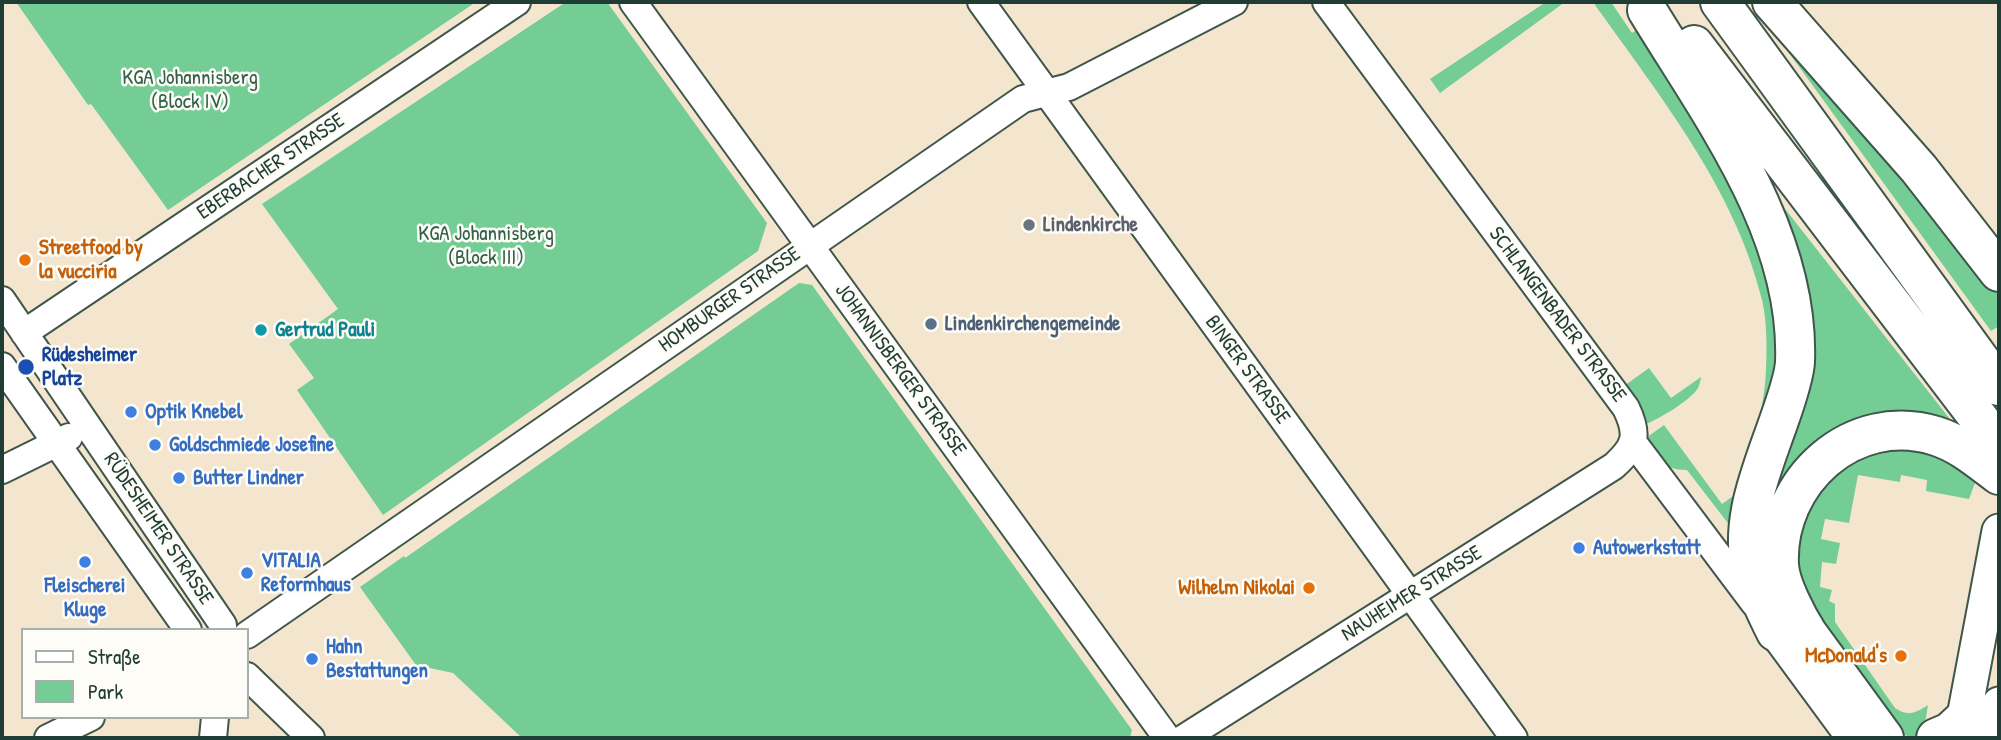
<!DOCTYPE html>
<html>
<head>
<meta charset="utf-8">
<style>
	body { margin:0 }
	#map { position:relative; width:2001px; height:740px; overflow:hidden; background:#f4e6ce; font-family:"Patrick Hand",sans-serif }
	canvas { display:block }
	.frame { position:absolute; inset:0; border:4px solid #1f3d34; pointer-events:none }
	.legend { position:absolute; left:21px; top:628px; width:228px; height:91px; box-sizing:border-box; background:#fdfcf7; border:2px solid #a4b0a9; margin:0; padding:9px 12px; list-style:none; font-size:21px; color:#1f3d34 }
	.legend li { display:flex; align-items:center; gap:14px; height:35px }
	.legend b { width:35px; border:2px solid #a4b0a9 }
</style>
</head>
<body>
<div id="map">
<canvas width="2001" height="740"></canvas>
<div class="frame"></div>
<ul class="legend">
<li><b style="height:9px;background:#fff"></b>Straße</li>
<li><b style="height:19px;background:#73cd94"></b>Park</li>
</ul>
</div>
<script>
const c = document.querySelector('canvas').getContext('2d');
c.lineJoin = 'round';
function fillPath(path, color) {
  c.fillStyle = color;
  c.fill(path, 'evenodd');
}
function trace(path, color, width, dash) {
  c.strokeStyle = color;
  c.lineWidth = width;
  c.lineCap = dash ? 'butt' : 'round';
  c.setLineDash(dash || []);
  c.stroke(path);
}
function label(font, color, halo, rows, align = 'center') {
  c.font = font + ' "Patrick Hand",sans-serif';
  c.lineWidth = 5;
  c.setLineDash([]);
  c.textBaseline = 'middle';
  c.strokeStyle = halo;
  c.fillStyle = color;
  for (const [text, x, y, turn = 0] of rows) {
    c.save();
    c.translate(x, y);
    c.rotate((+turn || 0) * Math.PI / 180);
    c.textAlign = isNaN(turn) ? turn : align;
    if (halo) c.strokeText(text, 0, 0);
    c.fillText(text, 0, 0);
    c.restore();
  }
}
const green = new Path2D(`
	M16,2H476L168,210L91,104L88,105Z
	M566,2H607L767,223L758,251L383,515L297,390L314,378L289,344L338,309L262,204Z
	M1546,2H1565L1440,93L1430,79Z
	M1593,2H1611L1632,33L1644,25L1702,117L1785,307L1745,566L1726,545L1737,535L1687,470C1661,470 1659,458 1646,438L1664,425L1722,504L1743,489C1751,451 1765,407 1766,369C1767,347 1767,321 1762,300C1735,188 1658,94 1593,2Z
	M1752,2H1756L1999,287V326L1991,331Z
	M1764,189L1782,205L1953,423L1878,420L1775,520L1769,479L1786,419Z
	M799,283L812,285L1132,730L1130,738H522L453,673L416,665L360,587L404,556L405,558Z
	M1649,368L1671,398L1701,377C1701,378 1699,387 1698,388C1691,400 1659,419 1646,424L1641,409L1624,386Z
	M1895,441L1979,472L1969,499L1926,491L1927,480L1901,475L1900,482L1858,475L1849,523L1825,519L1821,539L1840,543L1836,564L1822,562L1820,587L1832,590L1829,601L1835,604V622L1895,708C1908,717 1916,713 1928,705L1923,736L1911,737L1897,733L1800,595L1794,532L1831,467Z`);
const minor = new Path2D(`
	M633,2L1167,738
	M981,2L1514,738
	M2,300L223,625V630
	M24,333L517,2
	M2,366L188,630
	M1633,442L1754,603
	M2,470L69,437
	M247,635L1023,99L1069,87L1234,2
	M247,676L311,738
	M48,738L91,717
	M213,738L215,717
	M1184,738L1614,466C1636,446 1639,435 1626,408L1326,2`);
const major = new Path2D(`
	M1776,632L1854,738
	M1960,738L1999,531
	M1992,738L1999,704`);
const highway = new Path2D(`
	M1720,2L1999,386
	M1772,2L1919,169L1999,272
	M1647,10C1712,117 1800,232 1795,362C1794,380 1782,412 1776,429C1759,477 1738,527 1753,578C1758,597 1767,614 1776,632
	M1694,45L1999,445
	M1884,738L1808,634C1797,617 1780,584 1779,565C1775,481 1853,410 1936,436C1961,444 1979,460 1999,475
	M1936,738L1950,732L1964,719`);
const markers = [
	[1029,225,7,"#6b7280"],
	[25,260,7,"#e8710a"],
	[931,324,7,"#5c6f8a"],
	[261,330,7,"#0f9aa8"],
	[26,367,9,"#1a4fb4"],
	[131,412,7,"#3f7fe0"],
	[155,445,7,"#3f7fe0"],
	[179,478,7,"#3f7fe0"],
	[1579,548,7,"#3f7fe0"],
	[85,562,7,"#3f7fe0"],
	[247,573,7,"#3f7fe0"],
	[1309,588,7,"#e8710a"],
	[1901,656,7,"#e8710a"],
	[312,659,7,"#3f7fe0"]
];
const parkNames = [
	["KGA Johannisberg",190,78],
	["(Block IV)",190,102],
	["KGA Johannisberg",486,234],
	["(Block III)",486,258]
];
const streetNames = [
	["EBERBACHER STRASSE",271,167,-34],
	["HOMBURGER STRASSE",730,300,-35],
	["SCHLANGENBADER STRASSE",1557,315,53],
	["JOHANNISBERGER STRASSE",900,370,54],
	["BINGER STRASSE",1247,370,54],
	["RÜDESHEIMER STRASSE",158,529,56],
	["NAUHEIMER STRASSE",1412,594,-32]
];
const worshipNames = [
	["Lindenkirche",1043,225]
];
const foodNames = [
	["Streetfood by",39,248,"left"],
	["la vucciria",39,272,"left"],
	["Wilhelm Nikolai",1295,588],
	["McDonald's",1887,656]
];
const serviceNames = [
	["Lindenkirchengemeinde",945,324]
];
const cultureNames = [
	["Gertrud Pauli",275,330]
];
const transitNames = [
	["Rüdesheimer",42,355],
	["Platz",42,379]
];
const shopNames = [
	["Optik Knebel",145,412],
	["Goldschmiede Josefine",169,445],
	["Butter Lindner",193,478],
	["Autowerkstatt",1593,548],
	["VITALIA",261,561],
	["Reformhaus",261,585],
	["Fleischerei",85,586,"center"],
	["Kluge",85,610,"center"],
	["Hahn",326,647],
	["Bestattungen",326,671]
];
fillPath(green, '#73cd94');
trace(minor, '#3f564b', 30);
trace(major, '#3f564b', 37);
trace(highway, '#3f564b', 42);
trace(minor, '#fff', 26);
trace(major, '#fff', 33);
trace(highway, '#fff', 38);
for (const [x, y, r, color] of markers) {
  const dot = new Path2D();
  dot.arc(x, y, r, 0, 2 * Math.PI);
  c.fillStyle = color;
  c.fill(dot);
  trace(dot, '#fdfcf7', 2.5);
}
label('21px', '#34614c', '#fdfcf7', parkNames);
label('21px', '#1f3d34', '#fdfcf7', streetNames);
label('bold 21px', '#5b616d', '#fdfcf7', worshipNames, 'left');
label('bold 21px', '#c56008', '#fdfcf7', foodNames, 'right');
label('bold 21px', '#4e5e75', '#fdfcf7', serviceNames, 'left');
label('bold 21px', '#0d838f', '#fdfcf7', cultureNames, 'left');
label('bold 21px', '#164399', '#fdfcf7', transitNames, 'left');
label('bold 21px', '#366cbe', '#fdfcf7', shopNames, 'left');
</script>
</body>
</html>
